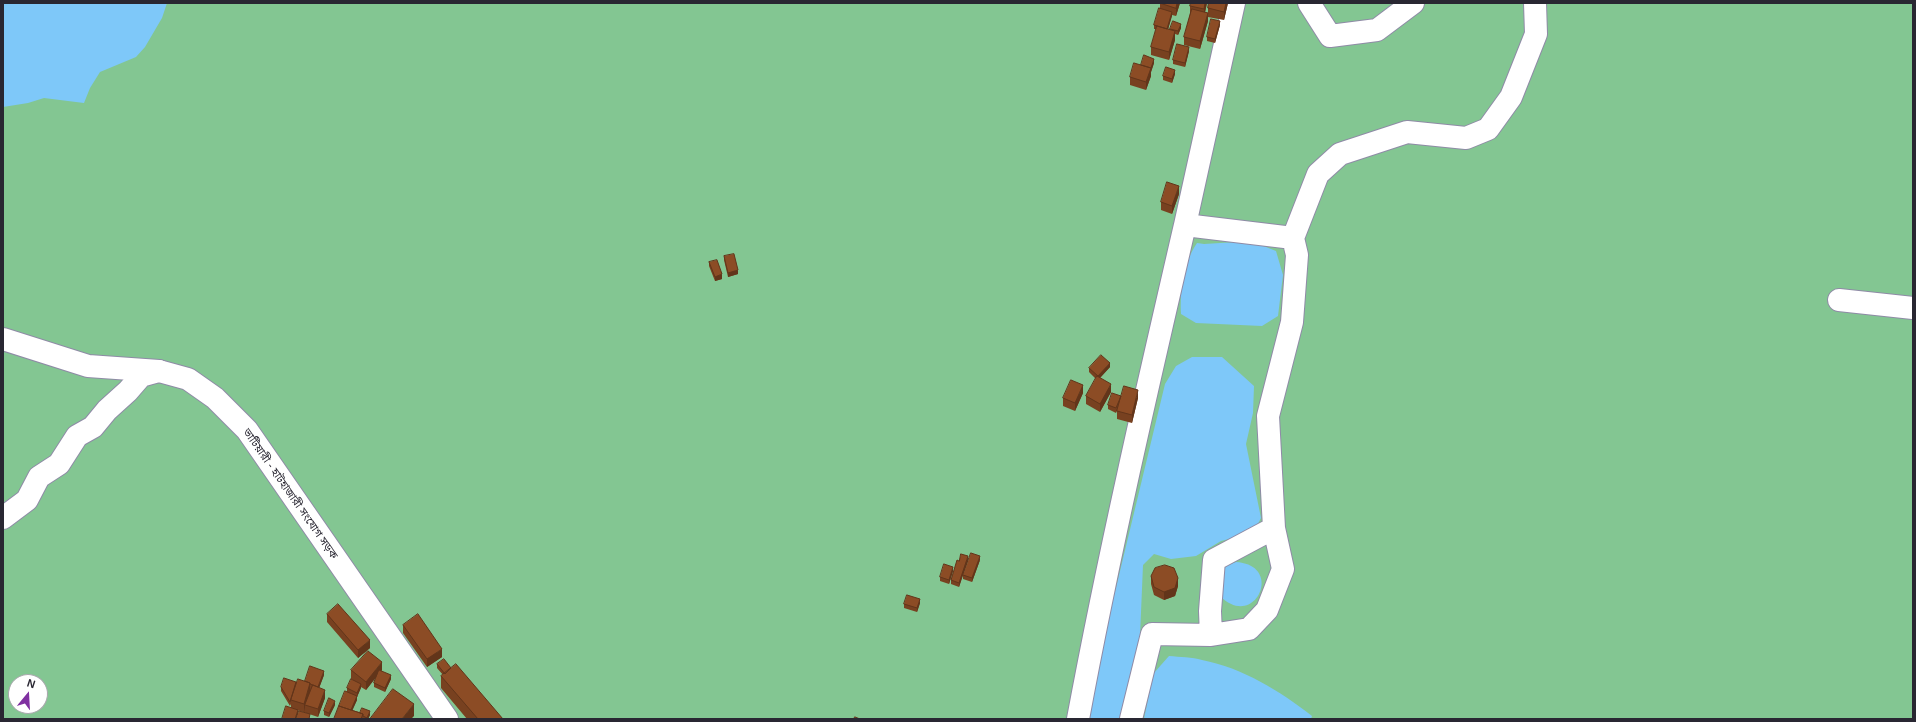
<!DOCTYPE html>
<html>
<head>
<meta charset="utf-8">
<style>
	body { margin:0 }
	#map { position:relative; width:1916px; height:722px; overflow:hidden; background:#f6f5fb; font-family:Arial,sans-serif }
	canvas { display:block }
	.frame { position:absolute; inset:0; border:4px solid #292732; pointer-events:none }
	.north { position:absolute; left:8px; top:674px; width:40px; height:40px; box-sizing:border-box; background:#fff; border:1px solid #a9a9ad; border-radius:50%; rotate:18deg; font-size:11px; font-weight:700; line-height:16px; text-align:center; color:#292732 }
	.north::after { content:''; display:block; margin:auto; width:14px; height:18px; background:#8031a1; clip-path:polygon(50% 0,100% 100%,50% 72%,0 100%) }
</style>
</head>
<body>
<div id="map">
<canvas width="1916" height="722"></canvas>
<div class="frame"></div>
<div class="north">N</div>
</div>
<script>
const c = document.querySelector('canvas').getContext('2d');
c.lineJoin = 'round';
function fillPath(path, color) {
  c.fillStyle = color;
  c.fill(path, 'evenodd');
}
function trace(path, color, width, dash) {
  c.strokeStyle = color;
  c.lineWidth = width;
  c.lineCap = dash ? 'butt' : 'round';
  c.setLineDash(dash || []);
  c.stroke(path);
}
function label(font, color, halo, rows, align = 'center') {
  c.font = font + ' Arial,"Noto Sans Bengali",sans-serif';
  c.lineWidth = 4;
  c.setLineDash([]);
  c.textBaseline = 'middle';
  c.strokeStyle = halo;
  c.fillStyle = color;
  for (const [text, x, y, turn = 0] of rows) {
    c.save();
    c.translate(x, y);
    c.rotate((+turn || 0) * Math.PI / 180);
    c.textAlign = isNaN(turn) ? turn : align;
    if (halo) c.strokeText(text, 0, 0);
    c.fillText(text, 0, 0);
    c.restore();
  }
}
const forest = new Path2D(`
	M3,3H1913V719H3ZM16,682H40V706H16Z`);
const water = new Path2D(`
	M3,3H167L162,18L145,47L136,57L100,72L90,88L84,103L44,98L28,103L3,107Z
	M1237,242L1261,245L1276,251L1283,275L1278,316L1262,326L1196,323L1181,314C1180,289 1183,264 1197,243L1204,244Z
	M1192,357H1222L1254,386L1253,413L1246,444L1261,518L1253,533L1221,541L1196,556L1171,559L1154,554L1143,565L1140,636L1121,719H1088L1108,621L1165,384L1176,366Z
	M1236,562C1285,565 1255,631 1220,596L1221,571L1228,565Z
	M1169,656C1180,657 1192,657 1202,660C1243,668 1280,691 1312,716L1311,719H1144L1153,674Z`);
const minor = new Path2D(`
	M1309,3L1330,36L1377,30L1413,3
	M1185,225L1234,3
	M1839,300L1913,308
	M3,518L27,500L39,477L59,464L77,436L93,427L107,410L128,391L141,376L159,371
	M1211,635L1249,629L1267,610L1283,569L1274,528
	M1078,719C1109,553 1147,389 1185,225L1293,238L1318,174L1340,154L1407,132L1466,138L1488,129L1511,97L1536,34L1535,3
	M1131,719L1152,634L1211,635L1210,611L1214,560L1274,528L1268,416L1292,322L1297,255L1293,238`);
const major = new Path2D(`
	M3,339L88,366L159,371L188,379L215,398L247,430L447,719`);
const wall = new Path2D(`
	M1160,3H1180L1176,16L1172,15L1168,29L1170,30V29L1181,28L1178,35L1175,34V40L1169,60L1151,55V47L1156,29H1154V25L1160,8Z
	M1191,3H1207L1205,12L1208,13V8L1209,3H1228L1224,20L1208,17V21L1200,49L1184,45V37L1190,14V6Z
	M1220,25L1215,43L1207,41V37Z
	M1189,51L1185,67L1173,64V60Z
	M1154,63L1151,72V76L1146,90L1130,85V77L1141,65Z
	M1175,74L1172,83L1163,80V76Z
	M1179,194L1172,214L1161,210V202Z
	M724,256L738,274L728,277L724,260Z
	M709,262L722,279L715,281L709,266Z
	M1110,367L1100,378L1111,392L1100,412L1086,404V396L1096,379L1089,372V368Z
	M1083,393L1075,411L1063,406V398Z
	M1121,396L1138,398L1132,423L1117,419V411L1116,413L1108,409V405Z
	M968,560L959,587L951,584V580L959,561Z
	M980,560L972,582L963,579V575Z
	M953,571L949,584L940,581V577Z
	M1151,576L1178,586L1175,596L1164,600L1154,595L1151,584Z
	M920,603L917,612L904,608V604Z
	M327,614L370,648L358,658L327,622Z
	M403,625L442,657L427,667L403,633Z
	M437,664L451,668L503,719H467L441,688V676L443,675L437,668Z
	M351,670H382L381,671L391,679L385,692L374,687V683L376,677L366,690L361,687L357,697V696V700L352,710L370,715L368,719H334L339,706L347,692V688L353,680L351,679Z
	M324,675L319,688L325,698L318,717L291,708V704L290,706L281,691V687L296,682L305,681Z
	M335,705L329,717L324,715V711Z`);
const shadedWall = new Path2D(`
	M1177,3H1180L1176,16V8Z
	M1205,3H1207L1204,17V9Z
	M1226,3H1228L1224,20V12Z
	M1172,12V16L1167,33V29Z
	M1208,13V21L1200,49V41Z
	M1220,21V25L1215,43V39Z
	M1181,24V28L1178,35V31Z
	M1175,31V40L1169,60V52Z
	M1189,47V51L1185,67V63Z
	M1154,59V63L1151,72V76L1146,90V82Z
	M1175,70V74L1172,83V79Z
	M1179,186V194L1172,214V206Z
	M738,270V274L728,277V273Z
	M722,274V279L715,281V277Z
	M1110,363V367L1098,380V376Z
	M1111,384V392L1100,412V404Z
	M1083,385V393L1075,411V403Z
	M1138,390V398L1132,423V415Z
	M968,556V560L959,587V583Z
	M980,556V560L972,582V578Z
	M953,567V571L949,584V580Z
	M1178,578V586L1175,596L1164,600V592Z
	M920,599V603L917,612V608Z
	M370,640V648L358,658V650Z
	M442,649V657L427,667V659Z
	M382,662V670L366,690V682Z
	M324,671V675L318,691V687Z
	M391,675V679L385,692V688Z
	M310,683V691L305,705V707L304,712V704Z
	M361,684V688L357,697V693Z
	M325,690V698L318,717V709Z
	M357,696V700L350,716V712Z
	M335,701V705L329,717V713Z
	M414,704V716L411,719H402Z
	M298,710V714L296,719H295Z
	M370,711V715L368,719H367Z`);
const building = new Path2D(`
	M1160,3H1177L1176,8Z
	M1191,3H1205L1204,9L1190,6Z
	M1209,3H1226L1224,12L1208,8Z
	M1159,8L1172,12L1167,29L1154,25Z
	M1192,9L1208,13L1200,41L1184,37Z
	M1211,19L1220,21L1215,39L1207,37Z
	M1173,21L1181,24L1178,31L1170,29Z
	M1157,26L1175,31L1169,52L1151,47Z
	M1177,44L1189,47L1185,63L1173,60Z
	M1144,55L1154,59L1151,68L1141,65Z
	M1134,63L1151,68L1146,82L1130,77Z
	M1166,67L1175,70L1172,79L1163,76Z
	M1167,182L1179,186L1172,206L1161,202Z
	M734,254L738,270L728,273L724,256Z
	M717,260L722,274L715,277L709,262Z
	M1101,355L1110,363L1098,376L1089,368Z
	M1097,376L1111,384L1100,404L1086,396Z
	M1071,380L1083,385L1075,403L1063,398Z
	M1124,386L1138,390L1132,415L1117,411Z
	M1112,393L1121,396L1116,408L1108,405Z
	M971,553L980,556L972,578L963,575Z
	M961,554L968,556L959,583L951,580L957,560L959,561Z
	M944,564L953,567L949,580L940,577Z
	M1165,565L1174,568L1178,578L1175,588L1164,592L1154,587L1151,576L1155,568Z
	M907,595L920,599L917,608L904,604Z
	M338,604L370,640L358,650L327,614Z
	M418,614L442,649L427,659L403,625Z
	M368,651L382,662L366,682L351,670Z
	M444,659L451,668L445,674L437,664Z
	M456,664L503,719H478L441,676Z
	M310,666L324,671L318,687L310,684V683L305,681Z
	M379,670L391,675L385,688L374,683Z
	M284,678L296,682L290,702L281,687Z
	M298,679L310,683L304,704L291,700Z
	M351,679L361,684L357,693L347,688Z
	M313,685L325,690L318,709L305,705Z
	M393,689L414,704L402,719H370Z
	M345,691L357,696L351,710L339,706Z
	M329,698L335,701L329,713L324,711Z
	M286,706L298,710L295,719H282Z
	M339,706L363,714L361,719H334Z
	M362,708L370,711L367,718L363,716V714L360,713Z
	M299,711L310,714L309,719H296Z
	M855,717L860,719H854Z`);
const streetNames = [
	["ভাটিয়ারী - হাটহাজারী সংযোগ সড়ক",290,494,55]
];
fillPath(forest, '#83c692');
fillPath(water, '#7ec8f9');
trace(minor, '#8f8ba6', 24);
trace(major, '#8f8ba6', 24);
trace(minor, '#fff', 22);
trace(major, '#fff', 22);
fillPath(wall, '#784120');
fillPath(shadedWall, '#62351a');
fillPath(building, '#8c4c25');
trace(building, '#62351a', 1);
label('11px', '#292732', '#fff', streetNames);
</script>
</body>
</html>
